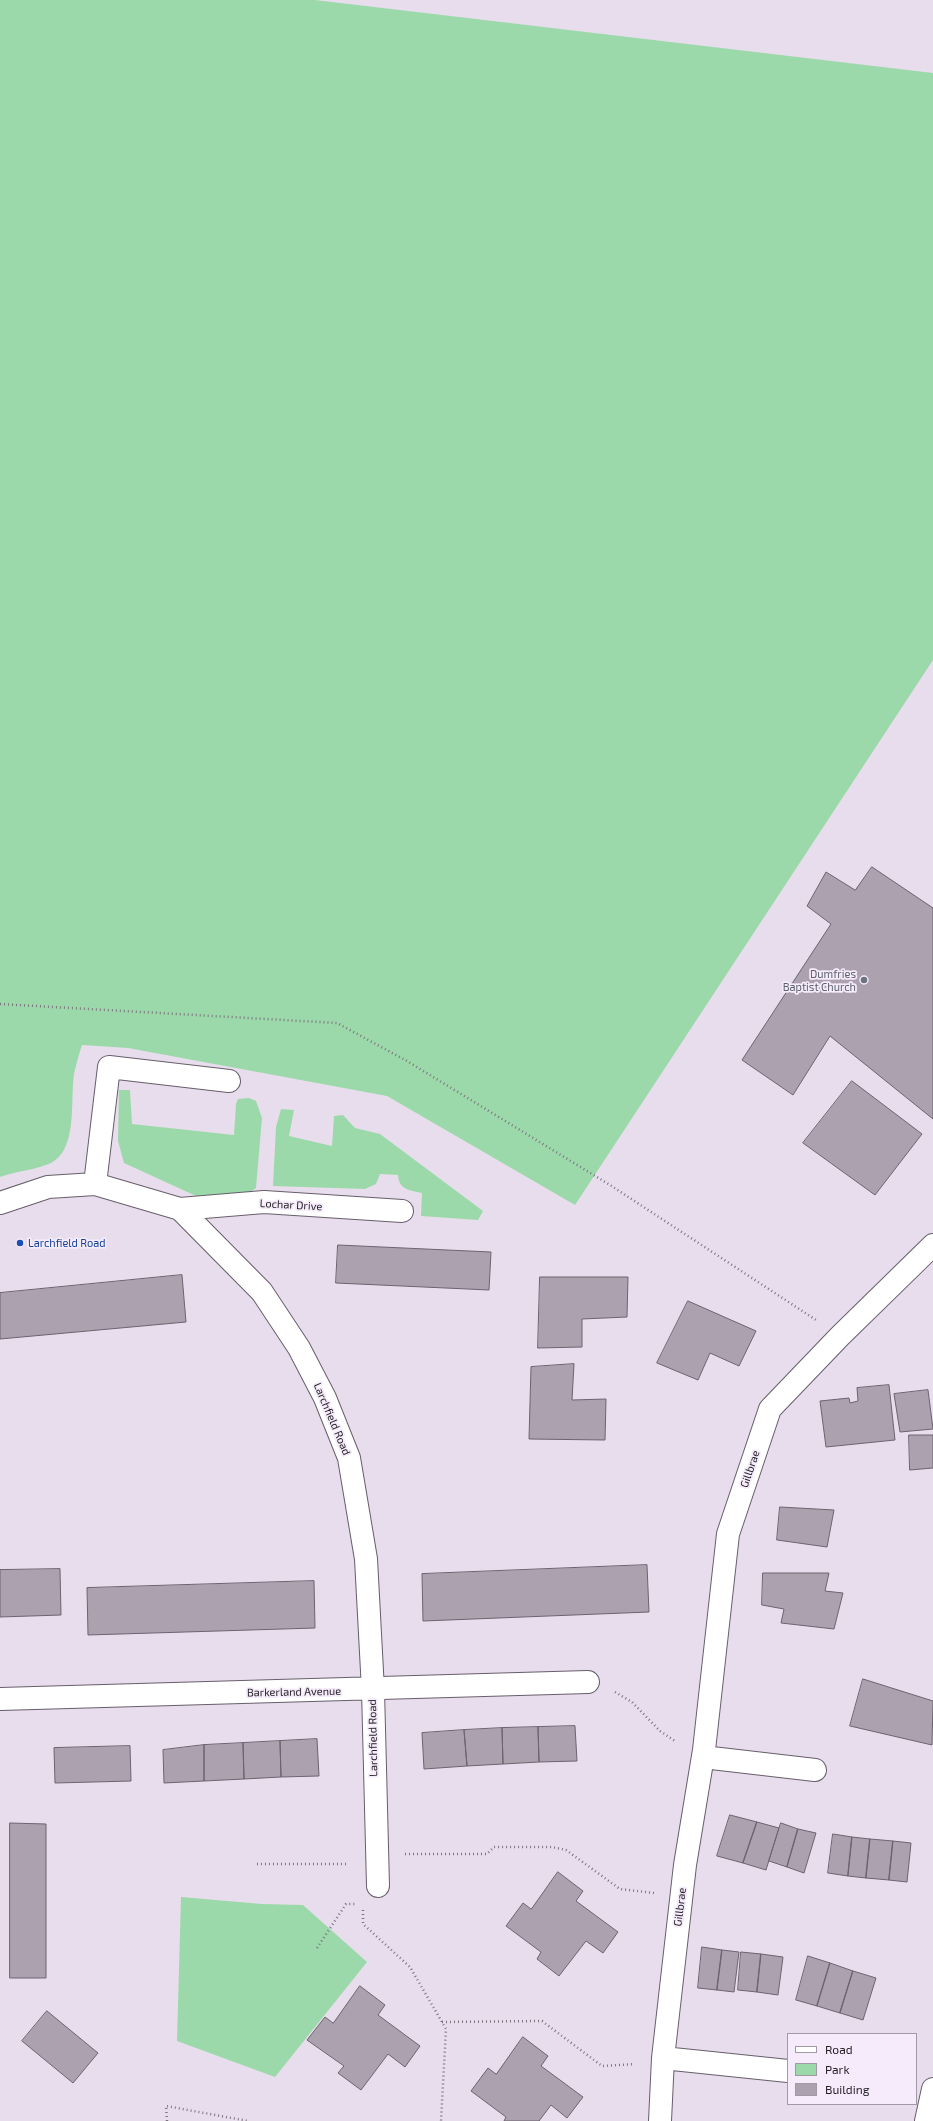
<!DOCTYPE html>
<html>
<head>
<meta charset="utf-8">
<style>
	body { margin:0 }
	#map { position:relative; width:933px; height:2121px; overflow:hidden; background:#e8ddec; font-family:"Exo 2",sans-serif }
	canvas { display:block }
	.legend { position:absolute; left:787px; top:2033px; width:130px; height:72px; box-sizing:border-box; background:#f5ebfa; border:1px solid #a199a4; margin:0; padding:5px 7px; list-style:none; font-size:12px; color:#221f24 }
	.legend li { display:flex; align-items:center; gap:8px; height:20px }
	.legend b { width:20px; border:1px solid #a199a4 }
</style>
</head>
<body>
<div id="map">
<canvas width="933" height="2121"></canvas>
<ul class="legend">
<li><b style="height:5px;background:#fff"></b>Road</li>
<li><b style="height:11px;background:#9cd9aa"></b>Park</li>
<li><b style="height:11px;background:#aba1af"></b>Building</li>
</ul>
</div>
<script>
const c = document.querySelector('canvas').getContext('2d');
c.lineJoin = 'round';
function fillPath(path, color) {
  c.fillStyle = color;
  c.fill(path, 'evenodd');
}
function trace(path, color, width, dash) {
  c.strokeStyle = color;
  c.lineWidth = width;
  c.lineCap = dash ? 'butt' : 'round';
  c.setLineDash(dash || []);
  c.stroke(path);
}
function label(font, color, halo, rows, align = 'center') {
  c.font = font + ' "Exo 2",sans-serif';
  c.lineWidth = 3.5;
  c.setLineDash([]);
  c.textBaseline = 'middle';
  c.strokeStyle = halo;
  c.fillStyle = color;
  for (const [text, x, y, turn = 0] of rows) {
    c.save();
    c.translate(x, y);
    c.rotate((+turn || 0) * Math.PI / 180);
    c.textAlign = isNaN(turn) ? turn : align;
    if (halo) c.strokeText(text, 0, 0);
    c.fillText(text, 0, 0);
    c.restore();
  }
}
const green = new Path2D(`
	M0,0H315L933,73V660L575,1205L387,1096L128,1048L82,1045C79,1054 76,1065 74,1074C70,1101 78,1149 51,1163C36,1170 16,1171 0,1177Z
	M119,1090H130L132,1124L234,1135L236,1104L238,1099L249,1098L256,1101L262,1118L256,1188L249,1193L214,1197L196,1196L124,1163L118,1141Z
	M281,1109L294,1110L289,1136L332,1146L334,1116L343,1115L355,1128L380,1134L483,1211L478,1220L421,1216L422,1193C409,1190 399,1190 398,1175L380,1174L376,1184L365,1189L273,1186L276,1127Z
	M181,1897L262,1904L303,1905L367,1962L275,2077L177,2041Z`);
const building = new Path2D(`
	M872,867L933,908V1119L830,1036L793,1095L742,1060L831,924L807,906L826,872L855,890Z
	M852,1081L922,1134L875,1195L803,1143Z
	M338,1245L491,1252L489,1290L336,1283Z
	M182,1275L186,1322L0,1339V1293Z
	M540,1277H628L627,1317L582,1319V1347L538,1348Z
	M688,1301L756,1331L739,1366L710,1353L698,1380L657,1363Z
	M574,1364L572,1400L606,1399L605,1440L529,1439L531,1367Z
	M889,1385L895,1440L826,1447L820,1401L849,1398L850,1403L858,1401L857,1388Z
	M928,1390L933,1429L900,1432L894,1394Z
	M909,1435H933V1468L910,1470Z
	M780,1507L834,1510L827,1547L777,1540Z
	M647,1565L649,1612L423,1621L422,1574Z
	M60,1569L61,1615L0,1617V1570Z
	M763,1573H829L825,1591L843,1593L834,1629L781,1623L784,1609L762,1605Z
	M314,1581L315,1628L88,1635L87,1588Z
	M863,1679L933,1701L932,1745L850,1726Z
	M575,1726L577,1761L539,1762L538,1727Z
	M538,1727L539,1762L503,1764L502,1728Z
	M502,1728L503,1764L467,1766L464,1730Z
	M464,1730L467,1766L424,1769L422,1733Z
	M317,1739L319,1776L281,1777L280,1741Z
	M280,1741L281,1777L244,1779L243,1743Z
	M243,1743L244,1779L204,1781V1745Z
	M204,1745V1781L164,1783L163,1750Z
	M130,1746L131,1781L55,1783L54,1748Z
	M730,1815L757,1822L743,1863L717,1856Z
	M757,1822L779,1828L766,1870L743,1863Z
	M10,1823L46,1824V1978H10Z
	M781,1823L798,1829L787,1867L769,1861Z
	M798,1829L816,1833L804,1873L787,1867Z
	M833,1834L852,1837L848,1876L828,1873Z
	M852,1837L870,1839L866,1878L848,1876Z
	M870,1839L893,1841L889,1880L866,1878Z
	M893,1841L911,1843L907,1882L889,1880Z
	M558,1872L583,1891L576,1901L618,1932L603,1953L586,1941L559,1976L537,1959L541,1952L506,1926L523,1903L531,1909Z
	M702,1947L722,1950L717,1990L698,1988Z
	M722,1950L739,1952L734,1992L717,1990Z
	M741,1952L761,1954L757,1992L738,1990Z
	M761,1954L783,1957L778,1995L757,1992Z
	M808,1956L830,1963L817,2006L796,2000Z
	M830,1963L853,1971L840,2013L817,2006Z
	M853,1971L876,1978L863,2020L840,2013Z
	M360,1986L385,2005L378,2015L420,2046L405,2067L388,2054L361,2090L338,2073L344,2066L307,2040L325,2017L333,2023Z
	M47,2011L98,2053L73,2083L22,2041Z
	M523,2037L548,2056L541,2066L583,2097L567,2118L551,2105L539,2121H504L506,2117L471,2091L488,2068L496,2074Z`);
const path = new Path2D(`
	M0,1004L337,1023L407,1061L610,1185L816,1320
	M615,1692L632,1702L660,1731L675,1741
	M405,1854H487L494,1847H552L566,1850L620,1889L654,1893
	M257,1864H348
	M363,1910V1924L410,1967L446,2029L441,2121
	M317,1948L346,1904H356
	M442,2022L542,2021L602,2066L634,2064
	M167,2121L166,2106L248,2121`);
const minor = new Path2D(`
	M95,1184L109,1067L229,1081
	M0,1203L48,1187L95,1184L180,1209L262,1292L299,1348L325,1398L349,1458L366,1559L373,1690L378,1886
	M180,1209L264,1202L402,1211
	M0,1699L588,1682
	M703,1757L815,1770
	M663,2058L788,2071
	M660,2121L663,2058L685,1865L704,1750L728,1534L770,1409L840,1336L933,1245
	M926,2121L933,2089`);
const markers = [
	[864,980,4,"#6b7280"],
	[20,1243,4,"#1a4fb4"]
];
const worshipNames = [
	["Dumfries",856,974],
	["Baptist Church",856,987]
];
const streetNames = [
	["Lochar Drive",291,1205,3],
	["Larchfield Road",332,1419,67],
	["Gillbrae",750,1469,-71],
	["Barkerland Avenue",294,1692,-1],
	["Larchfield Road",373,1738,-91],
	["Gillbrae",680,1907,-83]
];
const transitNames = [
	["Larchfield Road",28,1243]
];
fillPath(green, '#9cd9aa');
fillPath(building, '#aba1af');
trace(building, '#6c6370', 1);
trace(minor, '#675e6b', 24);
trace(path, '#7c757f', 2.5, [1, 3]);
trace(minor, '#fff', 22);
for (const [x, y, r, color] of markers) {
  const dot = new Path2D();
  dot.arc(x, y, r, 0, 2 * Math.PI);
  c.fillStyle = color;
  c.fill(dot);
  trace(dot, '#f5ebfa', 1.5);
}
label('11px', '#5b616d', '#f5ebfa', worshipNames, 'right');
label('11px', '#221f24', '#f5ebfa', streetNames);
label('11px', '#164399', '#f5ebfa', transitNames, 'left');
</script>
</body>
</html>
